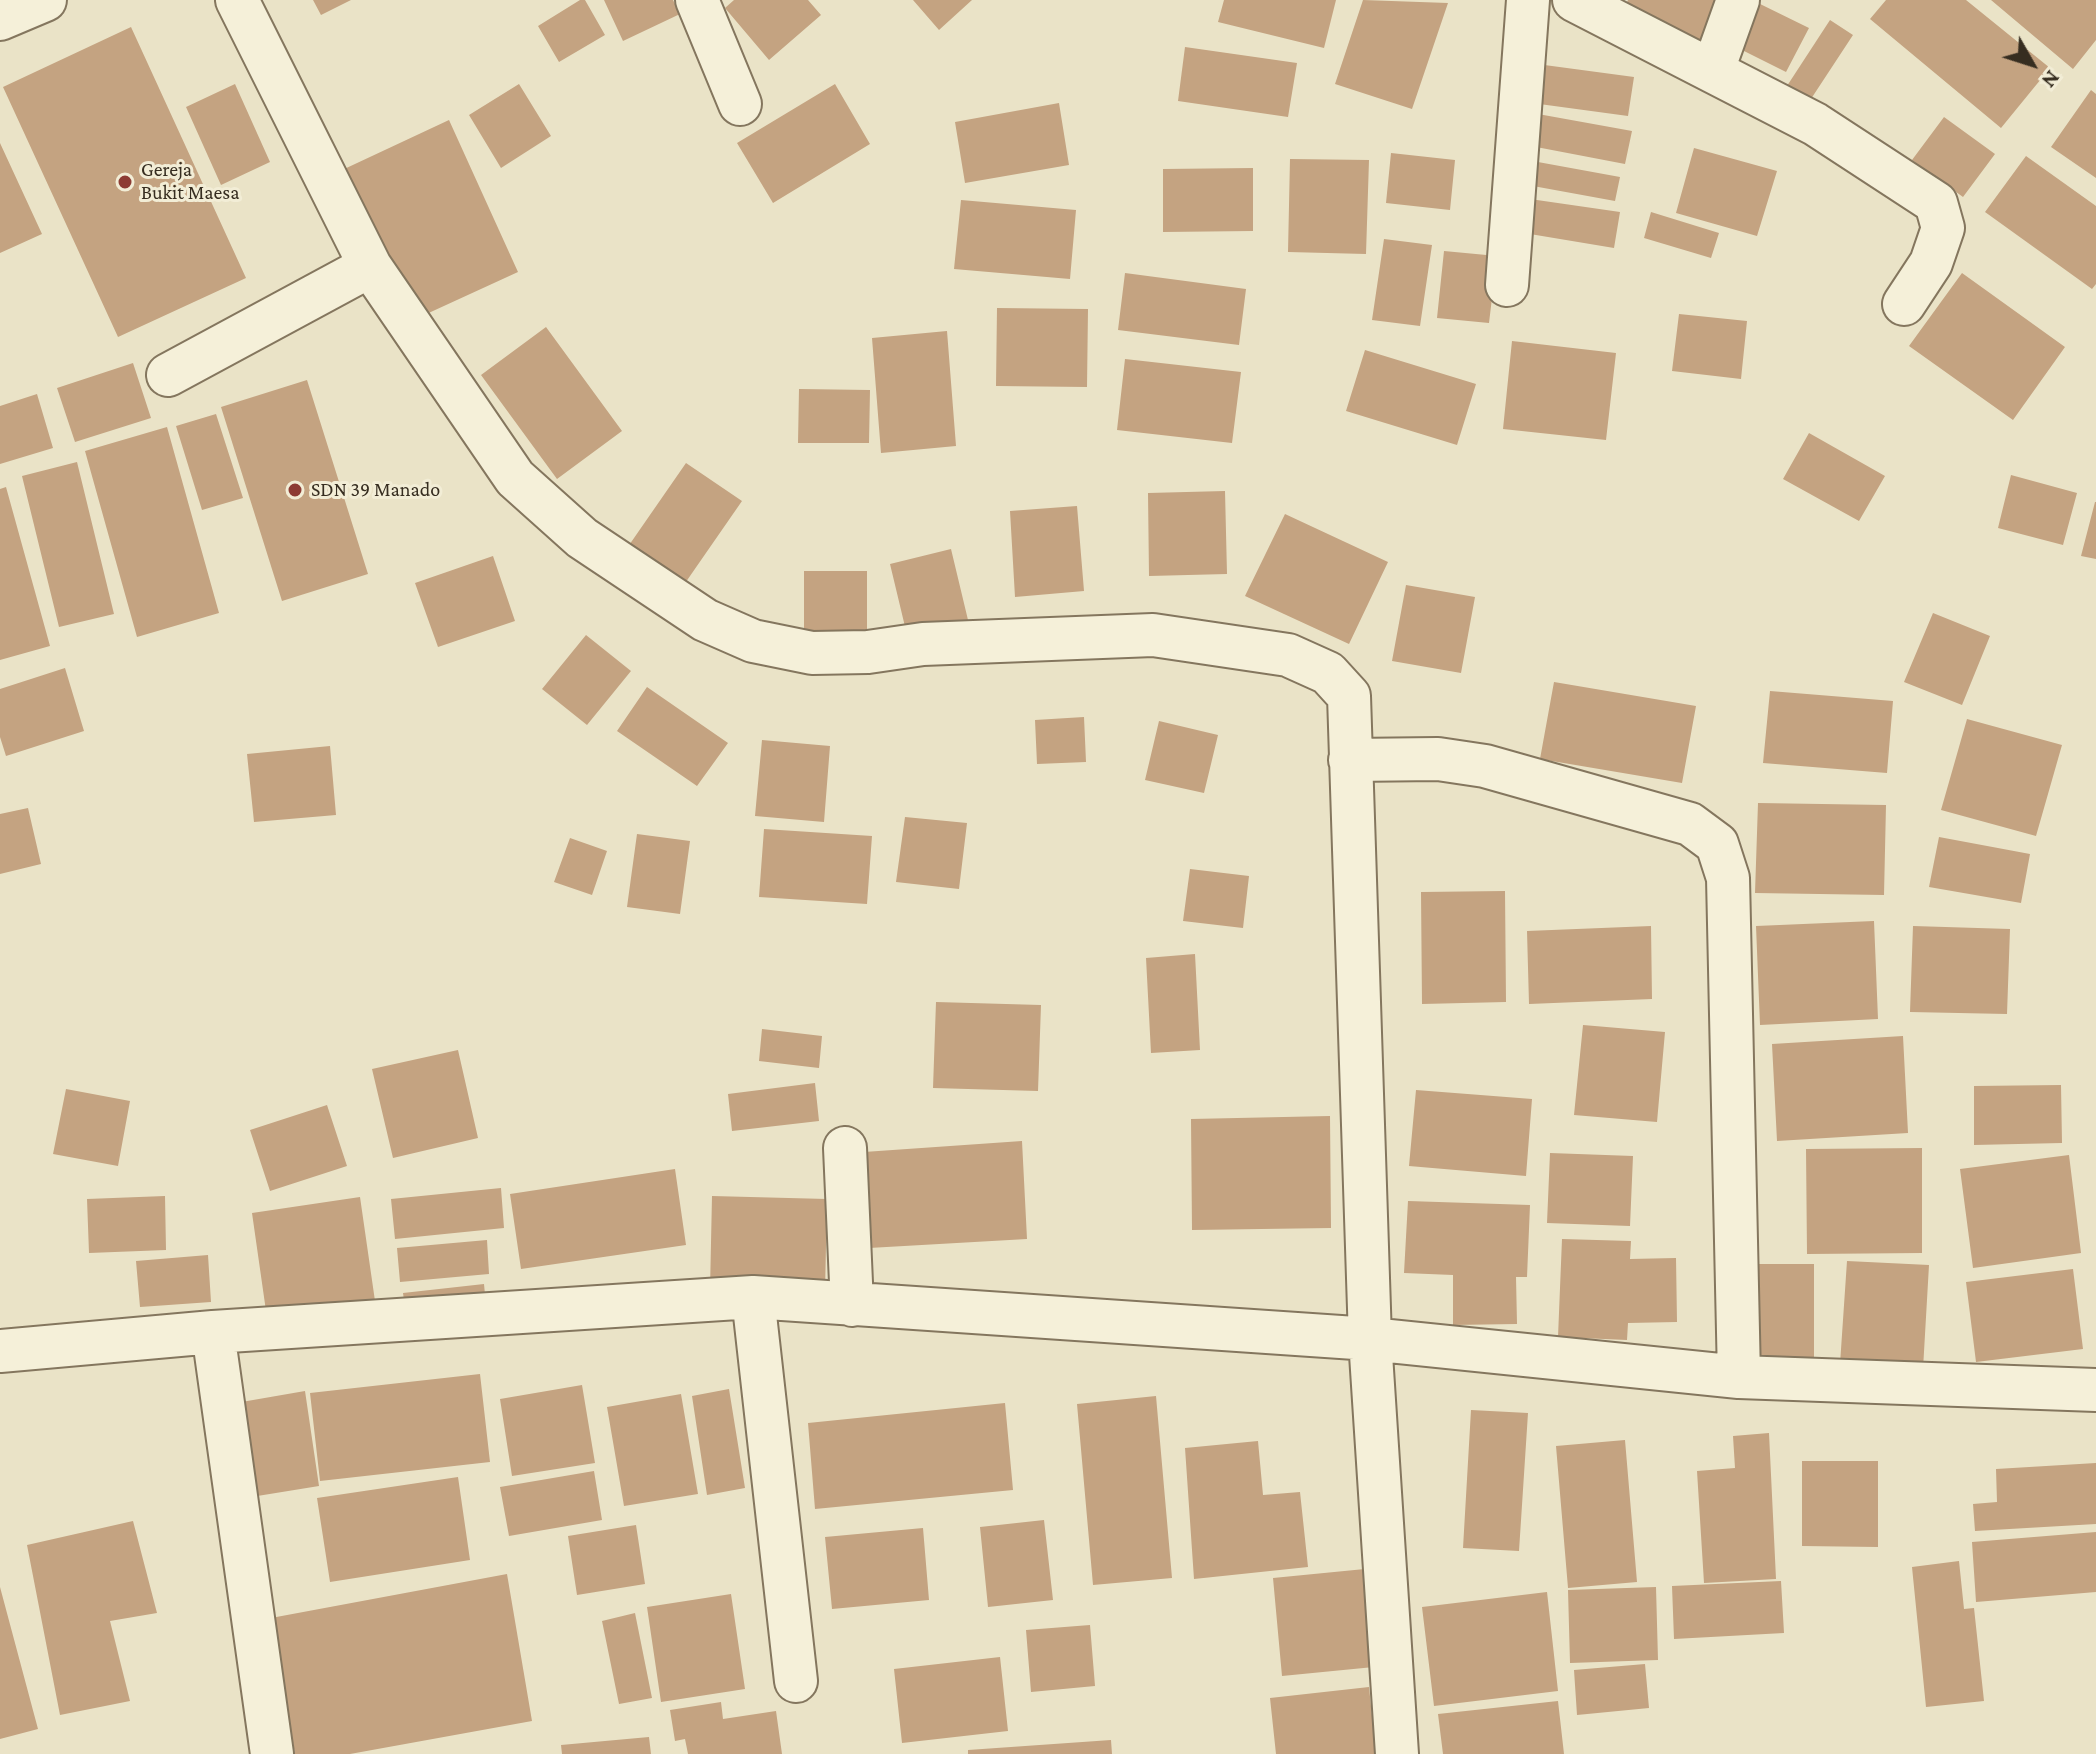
<!DOCTYPE html>
<html>
<head>
<meta charset="utf-8">
<style>
	body { margin:0 }
	#map { position:relative; width:2096px; height:1754px; overflow:hidden; background:#eae3c7; font-family:"Crimson Pro",serif }
	canvas { display:block }
	.north { position:absolute; left:1992px; top:24px; width:80px; height:80px; -webkit-text-stroke:6px #f2edd6; paint-order:stroke; rotate:129deg; font-size:22px; font-weight:700; line-height:32px; text-align:center; color:#362d20 }
	.north::after { content:''; display:block; margin:auto; width:28px; height:36px; background:#362d20; clip-path:polygon(50% 0,100% 100%,50% 72%,0 100%) }
</style>
</head>
<body>
<div id="map">
<canvas width="2096" height="1754"></canvas>
<div class="north">N</div>
</div>
<script>
const c = document.querySelector('canvas').getContext('2d');
c.lineJoin = 'round';
function fillPath(path, color) {
  c.fillStyle = color;
  c.fill(path, 'evenodd');
}
function trace(path, color, width, dash) {
  c.strokeStyle = color;
  c.lineWidth = width;
  c.lineCap = dash ? 'butt' : 'round';
  c.setLineDash(dash || []);
  c.stroke(path);
}
function label(font, color, halo, rows, align = 'center') {
  c.font = font + ' "Crimson Pro",serif';
  c.lineWidth = 6;
  c.setLineDash([]);
  c.textBaseline = 'middle';
  c.strokeStyle = halo;
  c.fillStyle = color;
  for (const [text, x, y, turn = 0] of rows) {
    c.save();
    c.translate(x, y);
    c.rotate((+turn || 0) * Math.PI / 180);
    c.textAlign = isNaN(turn) ? turn : align;
    if (halo) c.strokeText(text, 0, 0);
    c.fillText(text, 0, 0);
    c.restore();
  }
}
const building = new Path2D(`
	M313,0H351L321,15Z
	M580,0H585L605,35L559,62L538,26Z
	M604,0H673L680,14L623,41Z
	M734,0H808L821,15L769,60L725,8Z
	M913,0H972L939,30Z
	M1224,0H1336L1324,48L1218,22Z
	M1363,0L1448,3L1412,109L1335,84Z
	M1628,0H1721L1700,47L1622,13Z
	M1886,0H1966L2050,68L2001,128L1870,19Z
	M1991,0H2096V40L2073,69Z
	M1756,2L1809,28L1786,72L1734,46Z
	M1830,20L1853,35L1807,105L1785,89Z
	M131,27L246,278L118,337L3,87Z
	M1185,47L1297,63L1288,117L1178,101Z
	M1537,64L1634,77L1628,116L1532,103Z
	M235,84L270,162L221,185L186,107Z
	M519,84L551,136L501,168L469,115Z
	M835,84L870,144L773,203L737,143Z
	M2091,90L2096,94V178L2051,147Z
	M1059,103L1069,165L965,183L955,122Z
	M1538,114L1632,131L1625,164L1531,146Z
	M1944,117L1995,154L1963,197L1912,160Z
	M449,120L518,272L409,322L340,171Z
	M0,143L42,234L0,253Z
	M1694,148L1777,171L1757,236L1676,213Z
	M1391,153L1455,160L1450,210L1386,203Z
	M2026,156L2096,206V284L2092,289L1985,212Z
	M1290,159L1369,160L1366,254L1288,252Z
	M1527,160L1620,177L1615,201L1522,184Z
	M1253,168V231L1163,232V169Z
	M1530,199L1620,212L1614,248L1524,233Z
	M961,200L1076,210L1070,279L954,269Z
	M1651,212L1719,233L1711,258L1644,238Z
	M1384,239L1432,245L1420,326L1372,320Z
	M1444,251L1497,256L1489,323L1437,318Z
	M1125,273L1246,289L1239,345L1118,330Z
	M1962,273L2065,347L2013,420L1909,346Z
	M997,308L1088,309L1087,387L996,386Z
	M1679,314L1747,321L1741,379L1672,371Z
	M546,327L622,431L557,479L481,375Z
	M947,331L956,446L881,453L872,338Z
	M1512,341L1616,353L1606,440L1503,429Z
	M1365,350L1476,384L1457,445L1346,411Z
	M1125,359L1241,372L1232,443L1117,430Z
	M133,363L151,418L75,442L57,388Z
	M307,380L368,574L282,601L221,407Z
	M799,389L870,390L869,443H798Z
	M37,394L53,448L0,464V406Z
	M216,414L243,498L202,510L176,426Z
	M167,427L219,613L137,637L85,451Z
	M1809,433L1885,476L1859,521L1783,479Z
	M77,462L114,614L59,627L22,476Z
	M686,463L742,501L681,589L625,551Z
	M2011,475L2077,493L2063,545L1998,528Z
	M6,487L50,646L0,660V489Z
	M1225,491L1227,574L1149,576L1148,493Z
	M2095,502H2096V559L2081,556Z
	M1077,506L1084,591L1015,597L1010,511Z
	M1285,514L1388,562L1349,644L1245,596Z
	M951,549L968,620L907,635L890,564Z
	M493,556L515,621L438,647L415,583Z
	M804,571H867V645L804,646Z
	M1406,585L1475,597L1461,673L1392,661Z
	M1933,613L1990,636L1962,705L1904,682Z
	M586,635L631,671L587,725L542,689Z
	M65,668L84,731L6,756L0,737V689Z
	M1554,682L1696,706L1682,783L1540,759Z
	M647,687L728,743L697,786L617,731Z
	M1770,691L1893,701L1887,773L1763,763Z
	M1084,717L1086,762L1037,764L1035,720Z
	M1967,719L2062,745L2036,836L1941,810Z
	M1159,721L1218,735L1204,793L1145,780Z
	M762,740L830,746L824,822L755,816Z
	M330,746L336,815L254,822L247,754Z
	M1758,803L1886,805L1884,895L1755,893Z
	M28,808L41,864L0,874V814Z
	M905,817L967,823L959,889L896,882Z
	M764,829L872,836L867,904L759,897Z
	M637,834L690,841L680,914L627,907Z
	M1939,837L2030,854L2021,903L1929,887Z
	M570,838L607,851L592,895L554,882Z
	M1190,869L1249,876L1243,928L1183,921Z
	M1505,891L1506,1002L1422,1004L1421,892Z
	M1874,921L1878,1019L1760,1025L1756,926Z
	M1651,926L1652,999L1529,1004L1527,931Z
	M1913,926L2010,929L2007,1014L1910,1012Z
	M1195,954L1200,1050L1151,1053L1146,958Z
	M936,1002L1041,1005L1038,1091L933,1088Z
	M1583,1025L1665,1032L1657,1122L1574,1115Z
	M762,1029L822,1036L819,1068L759,1061Z
	M1903,1036L1908,1133L1777,1141L1772,1044Z
	M458,1050L478,1138L393,1158L372,1069Z
	M815,1083L819,1121L732,1131L728,1094Z
	M2061,1085L2062,1143L1974,1145V1086Z
	M66,1089L130,1101L118,1166L53,1154Z
	M1416,1090L1532,1099L1526,1176L1409,1166Z
	M327,1105L347,1166L270,1191L250,1130Z
	M1330,1116L1331,1228L1192,1230L1191,1119Z
	M1022,1141L1027,1239L869,1248L864,1152Z
	M1922,1148V1253L1807,1254L1806,1149Z
	M1550,1153L1633,1156L1630,1226L1547,1223Z
	M2069,1155L2081,1253L1973,1268L1960,1169Z
	M675,1169L686,1245L521,1269L510,1194Z
	M501,1188L504,1228L395,1239L391,1199Z
	M165,1196L166,1250L89,1253L87,1199Z
	M712,1196L827,1199L825,1292L710,1290Z
	M360,1197L375,1301L267,1318L252,1213Z
	M1408,1201L1530,1205L1527,1277H1516L1517,1324L1453,1325V1275L1404,1273Z
	M1562,1239L1631,1241L1630,1259L1676,1258L1677,1322L1628,1323L1627,1340L1558,1337Z
	M487,1240L489,1274L400,1282L397,1248Z
	M208,1255L211,1302L140,1307L136,1261Z
	M1847,1261L1929,1265L1923,1369L1840,1364Z
	M1757,1264H1814V1365L1757,1366Z
	M2073,1269L2083,1349L1976,1362L1966,1282Z
	M484,1284L486,1305L406,1314L403,1293Z
	M480,1374L490,1462L320,1481L310,1393Z
	M582,1385L595,1463L512,1476L500,1399Z
	M729,1389L745,1488L707,1495L692,1396Z
	M305,1391L319,1486L245,1498L230,1404Z
	M681,1394L698,1494L624,1506L607,1407Z
	M1156,1396L1172,1578L1093,1585L1077,1404Z
	M1005,1403L1013,1490L815,1509L808,1423Z
	M1471,1410L1528,1413L1519,1551L1463,1548Z
	M1769,1433L1776,1579L1704,1583L1697,1471L1735,1468L1733,1436Z
	M1625,1440L1637,1582L1568,1588L1556,1446Z
	M1258,1441L1263,1495L1300,1492L1308,1567L1194,1579L1185,1448Z
	M1802,1461H1878V1547L1802,1546Z
	M2096,1463V1524L1975,1531L1973,1504L1997,1502L1996,1469Z
	M594,1471L602,1520L509,1536L500,1487Z
	M458,1477L470,1560L330,1582L317,1498Z
	M1044,1520L1053,1600L988,1607L980,1527Z
	M133,1521L157,1613L110,1621L130,1701L60,1715L27,1545Z
	M636,1525L645,1584L577,1595L568,1536Z
	M923,1528L929,1600L832,1609L825,1537Z
	M2096,1532V1592L1976,1602L1972,1542Z
	M1959,1561L1964,1609L1974,1608L1984,1701L1926,1707L1912,1567Z
	M1375,1568L1384,1666L1282,1676L1273,1578Z
	M507,1574L532,1721L350,1754H295L271,1618Z
	M1781,1581L1784,1633L1674,1639L1672,1586Z
	M0,1587L38,1729L0,1739Z
	M1656,1587L1658,1660L1570,1663L1568,1590Z
	M1547,1592L1558,1691L1434,1706L1422,1607Z
	M731,1594L745,1689L661,1702L647,1607Z
	M635,1613L652,1698L619,1704L602,1621Z
	M1090,1625L1095,1686L1031,1692L1026,1630Z
	M1000,1657L1008,1731L902,1743L894,1669Z
	M1645,1664L1649,1708L1577,1715L1574,1670Z
	M1369,1687L1376,1754H1276L1270,1698Z
	M1558,1701L1564,1754H1443L1438,1714Z
	M721,1702L723,1719L776,1711L782,1754H688L685,1739L675,1741L670,1710Z
	M649,1737L651,1754H562L561,1745Z
	M1111,1740L1112,1754H968V1750Z`);
const street = new Path2D(`
	M237,0L370,266L515,478L582,538L705,620L753,641L812,653L868,652L923,644L1153,635L1288,655L1328,673L1349,696L1370,1339L1397,1754
	M697,0L740,104
	M1574,0L1815,124L1936,203L1943,228L1931,263L1904,304
	M0,19L45,0
	M1713,70L1738,0
	M1507,285L1528,0
	M168,375L370,266
	M1350,760L1438,759L1485,766L1690,824L1717,844L1728,878L1739,1377
	M845,1148L852,1305
	M753,1297L796,1681
	M213,1332L272,1754
	M0,1351L213,1332L753,1297L1370,1339L1739,1377L2096,1390`);
const markers = [
	[125,182,8,"#8d3c34"],
	[295,490,8,"#8d3c34"]
];
const poiNames = [
	["Gereja",141,170],
	["Bukit Maesa",141,193],
	["SDN 39 Manado",311,490]
];
fillPath(building, '#c4a381');
trace(street, '#84765e', 46);
trace(street, '#f5f0d9', 42);
for (const [x, y, r, color] of markers) {
  const dot = new Path2D();
  dot.arc(x, y, r, 0, 2 * Math.PI);
  c.fillStyle = color;
  c.fill(dot);
  trace(dot, '#f2edd6', 3);
}
label('20px', '#362d20', '#f2edd6', poiNames, 'left');
</script>
</body>
</html>
